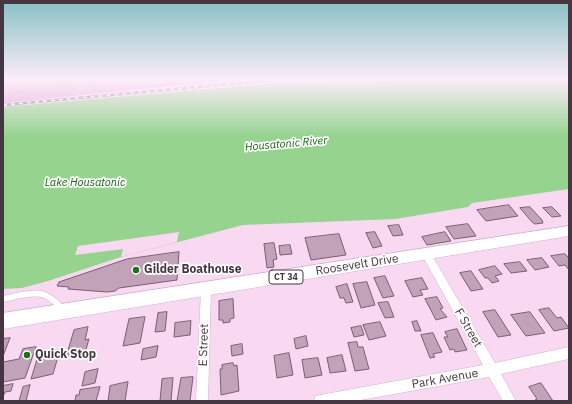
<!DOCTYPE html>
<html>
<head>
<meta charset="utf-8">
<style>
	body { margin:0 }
	#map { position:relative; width:572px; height:404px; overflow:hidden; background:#f9d8f1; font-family:"IBM Plex Sans",sans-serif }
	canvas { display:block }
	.frame { position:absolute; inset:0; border:4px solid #443741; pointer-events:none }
</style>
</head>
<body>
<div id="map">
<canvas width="572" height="404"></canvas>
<div class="frame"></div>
</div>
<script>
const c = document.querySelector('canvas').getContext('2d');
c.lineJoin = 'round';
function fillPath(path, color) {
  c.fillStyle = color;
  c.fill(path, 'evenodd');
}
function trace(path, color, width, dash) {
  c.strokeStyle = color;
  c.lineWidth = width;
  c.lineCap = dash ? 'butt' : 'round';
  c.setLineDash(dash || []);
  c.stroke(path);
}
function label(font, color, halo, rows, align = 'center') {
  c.font = font + ' "IBM Plex Sans",sans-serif';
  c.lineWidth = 3.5;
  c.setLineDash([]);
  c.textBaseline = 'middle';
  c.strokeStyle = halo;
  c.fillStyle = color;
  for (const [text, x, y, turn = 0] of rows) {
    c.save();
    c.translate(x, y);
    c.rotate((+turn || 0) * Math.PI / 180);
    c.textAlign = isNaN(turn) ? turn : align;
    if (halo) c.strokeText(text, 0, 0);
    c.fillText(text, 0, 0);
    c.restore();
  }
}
const green = new Path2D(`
	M37,80H219L218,83L183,85L3,103V81Z`);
const water = new Path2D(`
	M396,80H569V189L472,203L468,207L395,219L243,225L121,257L48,281L22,288L3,289V107L266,84Z`);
const pier = new Path2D(`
	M179,232L177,242L121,257L123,249L75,255L78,246Z`);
const building = new Path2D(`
	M509,205L518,216L486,221L477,210Z
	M530,207L542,220L543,223L535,224L532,222L520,208Z
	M552,207L561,216L552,217L543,208Z
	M468,224L476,236L454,239L446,227Z
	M399,225L403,235L393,236L388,226Z
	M375,232L382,246L373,248L366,233Z
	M445,232L451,241L427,245L422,237Z
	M339,234L346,255L311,260L305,238Z
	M274,243L277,259L273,260L274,267L267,268L264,244Z
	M290,245L292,254L280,255L279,246Z
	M179,252L177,280L119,288L115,291L107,292L68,289L69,287L57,286L59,282L127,259Z
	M565,254L569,258V270L565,265L559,266L551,256Z
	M542,258L549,267L535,270L527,260Z
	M520,262L527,271L511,273L504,264Z
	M495,266L502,274L495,276L499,281L492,283L488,278H485L479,270Z
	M471,271L483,289L471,291L460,273Z
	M385,276L394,296L383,298L374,278Z
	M422,278L428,289L420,290L423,295L413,297L405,281Z
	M367,282L375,305L361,308L353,284Z
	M347,284L353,302L346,303L344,298H340L336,287Z
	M437,297L443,308L440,309L447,317L436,320L425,299Z
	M233,299L234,318L230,319V322L223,323V320H219V301Z
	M388,302L394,317L385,318L378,303Z
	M549,308L557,318L561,317L569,328L554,331L539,310Z
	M495,310L511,335L498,337L483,312Z
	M167,312L165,331L155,332L158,313Z
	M530,312L545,333L526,336L511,315Z
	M145,317L140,343L123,346L129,319Z
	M191,321L190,335L174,337L175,323Z
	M417,321L421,331H415L412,322Z
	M380,322L386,336L369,340L363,325Z
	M361,326L364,335L354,337L351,328Z
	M88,327L85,340L89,339L85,353L66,357L74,330Z
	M457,329L467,350L455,352L454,349L450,350L444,337H448L445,332Z
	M433,333L442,352L433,354L435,357L430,358L421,335Z
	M306,336L308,346L296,349L294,339Z
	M10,338L3,356V339Z
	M357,342L358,347H363L369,369L355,371L348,343Z
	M242,344L243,354L232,356L231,346Z
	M158,346L156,357L141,360L143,349Z
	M36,347L25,378L3,382V362L19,359L23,349Z
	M60,350L53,374L31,379L39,353Z
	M289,353L293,375L277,378L274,356Z
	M342,355L346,371L330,373L327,358Z
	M318,358L322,375L305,378L302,360Z
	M233,363L234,366L237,365L239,391L221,395L220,369H222V365Z
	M98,369L95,383L82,386L85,372Z
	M193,377L190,401H177L181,378Z
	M173,378L171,401H160L162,379Z
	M128,382L125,401H108L110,386Z
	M541,383L553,401H536L535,400L537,399L529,387Z
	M13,384L11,391L5,392L3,397V386Z
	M30,385L26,401H19L23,387Z
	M100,387L96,401H75L76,395H79L80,390Z`);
const path = new Path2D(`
	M3,95L109,80`);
const lane = new Path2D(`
	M3,299C26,294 44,286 61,308`);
const street = new Path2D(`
	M427,251L430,252L495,363L569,347V359L501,374L516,401H503L489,377L355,401H314L315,396L320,395L483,365L422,255L424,252Z
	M206,284L210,286L211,289L208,401H196L201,289L202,286Z`);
const primary = new Path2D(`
	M569,226V236L3,329V313Z`);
const rail = new Path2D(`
	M3,105L273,80`);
const markers = [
	[136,270,4,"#20711a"],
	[27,355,4,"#20711a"]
];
const shields = [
	[286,277,34]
];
const shieldNames = [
	["CT 34",286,277]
];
const waterNames = [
	["Housatonic River",286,144,-5],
	["Lake Housatonic",85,183]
];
const nearStreetnames = [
	["Roosevelt Drive",357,265,-9],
	["F Street",468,328,60],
	["E Street",204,345,-88],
	["Park Avenue",445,379,-10]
];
const nearPoinames = [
	["Gilder Boathouse",144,270],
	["Quick Stop",35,355]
];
fillPath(green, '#e0a4d2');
fillPath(water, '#95d38f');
fillPath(pier, '#f9d8f1');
fillPath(building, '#c1a2b9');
trace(building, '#7a5e73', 1);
trace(lane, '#d0b1c8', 7);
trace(street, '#d0b1c8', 1);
trace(primary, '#d0b1c8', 1);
trace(path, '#bea4b8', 1, [3, 1.5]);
trace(lane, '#fff', 6);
fillPath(street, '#fff');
fillPath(primary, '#fff');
trace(rail, '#897484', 2.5);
trace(rail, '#fff', 1.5, [4]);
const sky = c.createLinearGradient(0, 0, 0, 137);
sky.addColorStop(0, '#87c0c4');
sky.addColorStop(0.58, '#fcedf9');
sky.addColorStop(1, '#fcedf900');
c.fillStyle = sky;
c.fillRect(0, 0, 572, 137);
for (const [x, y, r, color] of markers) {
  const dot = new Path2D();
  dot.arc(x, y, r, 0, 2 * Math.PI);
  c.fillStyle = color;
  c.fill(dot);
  trace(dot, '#fff', 1.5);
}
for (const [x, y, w] of shields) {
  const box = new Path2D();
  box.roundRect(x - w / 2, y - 7, w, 14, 3);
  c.fillStyle = '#fff';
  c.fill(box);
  trace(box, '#443741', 1);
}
label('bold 9px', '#443741', null, shieldNames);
label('italic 11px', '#14680e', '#fff', waterNames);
label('12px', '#443741', '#fff', nearStreetnames);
label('bold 12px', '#443741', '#fff', nearPoinames, 'left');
</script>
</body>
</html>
